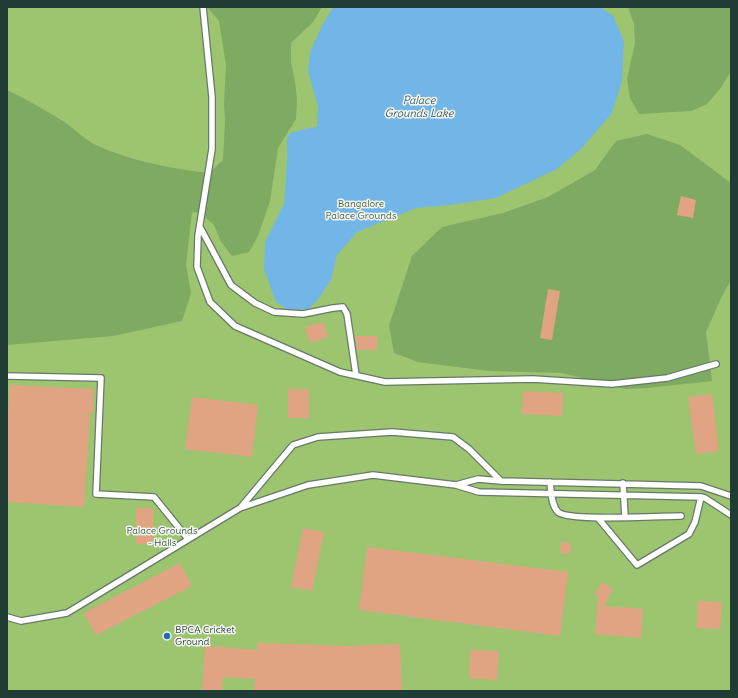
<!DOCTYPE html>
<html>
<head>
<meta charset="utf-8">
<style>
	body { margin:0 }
	#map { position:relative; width:738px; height:698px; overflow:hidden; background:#ede9d1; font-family:Delius,sans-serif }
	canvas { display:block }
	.frame { position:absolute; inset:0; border:8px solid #1f3d34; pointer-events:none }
</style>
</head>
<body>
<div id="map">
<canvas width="738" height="698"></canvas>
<div class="frame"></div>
</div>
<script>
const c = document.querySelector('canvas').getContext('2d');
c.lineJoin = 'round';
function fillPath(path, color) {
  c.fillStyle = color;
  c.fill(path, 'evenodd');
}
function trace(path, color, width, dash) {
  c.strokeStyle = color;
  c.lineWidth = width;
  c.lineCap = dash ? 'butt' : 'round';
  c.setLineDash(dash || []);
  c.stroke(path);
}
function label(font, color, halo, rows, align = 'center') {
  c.font = font + ' Delius,sans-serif';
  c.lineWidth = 3;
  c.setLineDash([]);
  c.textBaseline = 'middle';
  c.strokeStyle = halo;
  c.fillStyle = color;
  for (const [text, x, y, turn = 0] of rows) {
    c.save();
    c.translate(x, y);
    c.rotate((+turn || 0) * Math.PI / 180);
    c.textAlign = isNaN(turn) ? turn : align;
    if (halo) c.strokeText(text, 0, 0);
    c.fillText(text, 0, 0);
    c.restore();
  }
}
const green = new Path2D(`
	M7,7H731V691H7Z`);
const forest = new Path2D(`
	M207,7H322L313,22L291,43V62L295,81L297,100L296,119L278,148L270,201L258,236L249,252L232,256L221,242L214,225L200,213L192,212L186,265L191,293L182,321L113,336L7,345V90C28,100 47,111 66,123C76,130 85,140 96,145C130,161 172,169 209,173L223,160L225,122L224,103L226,65L219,21Z
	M628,7H731V59L730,73L720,89L707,104L691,111L639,114L630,98L627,79L635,43L634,24Z
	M647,134L680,145L731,183V280L721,298L706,332L712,381L647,388L625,389L562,373L489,371L418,362L394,353L389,326L412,256L442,227L503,213L548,197L595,170L616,141Z`);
const water = new Path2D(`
	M333,7H600L613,16L624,41L622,81L612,113L581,149L557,169L496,198L450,205L416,208L357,232L337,255L331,280L317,301L308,309L288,310L276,302L264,269L265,242L284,204L287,163V140L290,133L309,128L317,127L318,106L308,71L310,52L321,28Z`);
const building = new Path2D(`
	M681,196L696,200L693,218L677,215Z
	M548,289L560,291L552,340L540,338Z
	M323,322L328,337L310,343L305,327Z
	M355,336H377V350H357Z
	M10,385L94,389L93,413H90L84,507L7,502V412H8Z
	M288,389H309V418H288Z
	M523,391L563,393L562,416L522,414Z
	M712,394L719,451L696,454L688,397Z
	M192,397L258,405L252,457L185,449Z
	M136,508H153V544H136Z
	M303,528L324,532L312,591L291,587Z
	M561,542L571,543L570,554L560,553Z
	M367,547L568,572L560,636L359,610Z
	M180,563L192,586L96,635L84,613Z
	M601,582L613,588L604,606L643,609L641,638L595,634L598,597L595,596Z
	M698,601L722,602L720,629L697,628Z
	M257,643L350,646L400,644L402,691H268L254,690L255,679L223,677L222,691H202L205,646L257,650Z
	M470,650L499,651L497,680L469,678Z`);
const service = new Path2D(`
	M203,7L212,97V149L198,236L197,267L210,302L235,326L340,372L385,382L533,379L612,384L667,378L716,364
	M200,227L231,285L255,303L274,312L303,314L333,308L343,307L347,314L356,375
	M7,376L101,378L96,494L154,497L188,539
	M550,482C551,491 551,505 558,512C569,522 661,516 681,516
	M623,483L625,517
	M456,485L478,479L501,481L701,486L731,496
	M241,507L293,445L318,437L392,432L453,437L469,449L501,481
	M598,518L637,565L689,534L695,522L701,497
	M7,617L21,621L67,613L240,508L308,485L373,475L456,485L479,492L701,497L705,498L731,515`);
const markers = [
	[167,636,4,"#1f6fb2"]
];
const parkNames = [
	["Bangalore",361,204],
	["Palace Grounds",361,216],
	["Palace Grounds",162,531],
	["- Halls",162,543]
];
const poiNames = [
	["BPCA Cricket",175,630],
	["Ground",175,642]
];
const waterNames = [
	["Palace",419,101],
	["Grounds Lake",419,114]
];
fillPath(green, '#9dc46f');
fillPath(forest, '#7eaa62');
fillPath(water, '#71b6e7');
fillPath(building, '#e1a483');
trace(service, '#67796b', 8);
trace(service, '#fff', 5.5);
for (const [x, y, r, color] of markers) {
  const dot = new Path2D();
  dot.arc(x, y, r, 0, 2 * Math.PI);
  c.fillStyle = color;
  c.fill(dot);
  trace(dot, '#f6f6f2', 1.5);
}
label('10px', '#3e5f43', '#f6f6f2', parkNames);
label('10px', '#1f3d34', '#f6f6f2', poiNames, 'left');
label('italic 11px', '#345b61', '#f6f6f2', waterNames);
</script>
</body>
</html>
